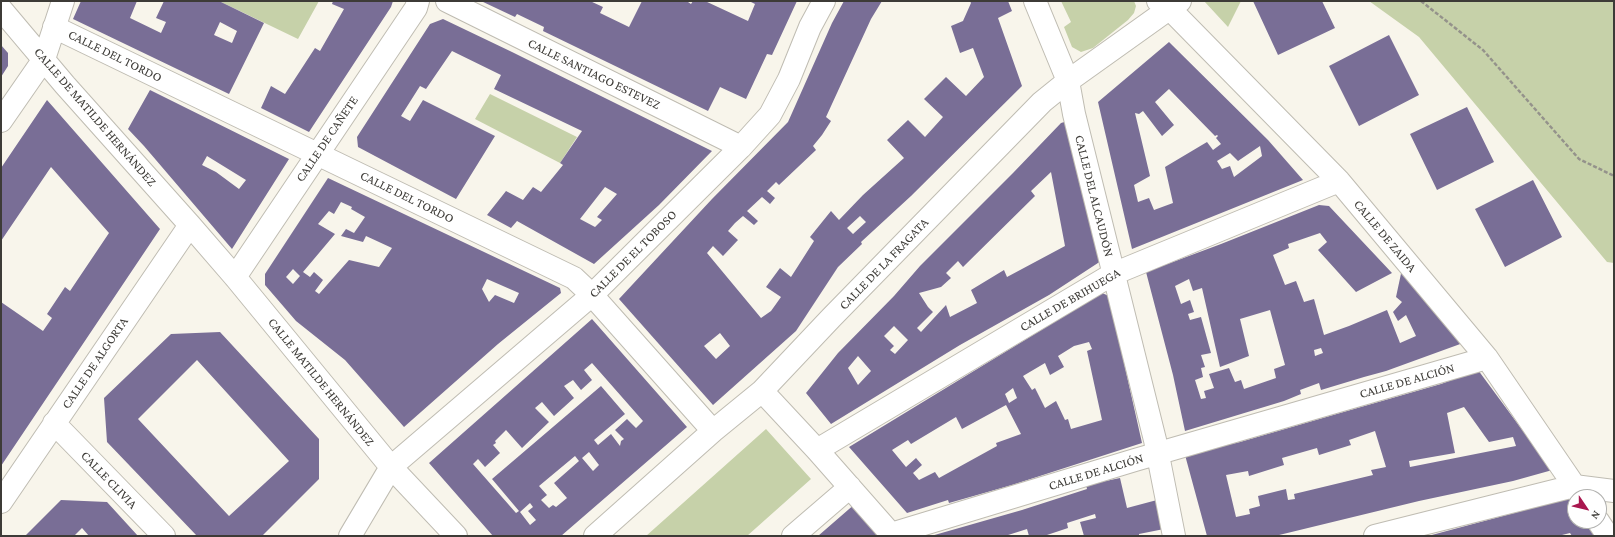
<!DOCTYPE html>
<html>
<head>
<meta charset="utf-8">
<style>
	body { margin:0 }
	#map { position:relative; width:1615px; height:537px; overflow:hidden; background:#f8f5eb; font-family:"Crimson Pro",serif }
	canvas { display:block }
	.frame { position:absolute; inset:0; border:2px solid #3d3b37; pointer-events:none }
	.north { position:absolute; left:1567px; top:489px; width:40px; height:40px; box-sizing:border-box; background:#fff; border:1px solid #b1b1af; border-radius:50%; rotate:125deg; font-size:11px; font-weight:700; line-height:16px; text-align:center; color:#3d3b37 }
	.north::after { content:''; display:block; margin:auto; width:14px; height:18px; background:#a9174f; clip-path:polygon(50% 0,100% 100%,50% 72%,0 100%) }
</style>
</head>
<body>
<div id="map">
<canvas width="1615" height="537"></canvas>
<div class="frame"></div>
<div class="north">N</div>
</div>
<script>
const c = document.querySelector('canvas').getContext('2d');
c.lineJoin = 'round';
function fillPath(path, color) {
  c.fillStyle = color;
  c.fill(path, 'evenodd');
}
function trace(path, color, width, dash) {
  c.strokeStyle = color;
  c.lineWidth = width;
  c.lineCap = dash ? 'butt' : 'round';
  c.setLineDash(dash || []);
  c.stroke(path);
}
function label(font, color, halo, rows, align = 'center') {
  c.font = font + ' "Crimson Pro",serif';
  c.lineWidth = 4;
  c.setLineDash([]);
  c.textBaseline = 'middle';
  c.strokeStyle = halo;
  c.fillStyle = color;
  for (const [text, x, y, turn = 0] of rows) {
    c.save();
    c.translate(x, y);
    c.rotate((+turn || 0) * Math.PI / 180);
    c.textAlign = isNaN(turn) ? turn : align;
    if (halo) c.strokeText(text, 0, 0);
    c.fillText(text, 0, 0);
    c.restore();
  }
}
const green = new Path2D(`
	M219,1H319L298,39Z
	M1061,1H1134L1136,6L1134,13L1128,20L1093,48L1081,52L1072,47L1064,27L1071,22Z
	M1204,1H1241L1228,27Z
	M1369,1H1614V263L1607,262L1419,37Z
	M490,94L577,137L560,163L475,119Z
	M766,429L811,479L747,536H646Z`);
const building = new Path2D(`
	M81,1H137L130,18L161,33L166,22L156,18L164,1H219L264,23L229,94L73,19ZM220,22L237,31L232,43L214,35Z
	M333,1H393L391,7L309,132L261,108L271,86L285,94L315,48L320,51L344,9L332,4Z
	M481,1H590L603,7L600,13L629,27L642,1H688V2L691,4L693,1H705L748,21L755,4L749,1H797L772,55L767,54L746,99L720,87L708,111L543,31L544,27L517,14L515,17Z
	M844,1H882L871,19L826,117L831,121L822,135L813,146L816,150L779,185L776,182L767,191L775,198L770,204L762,197L747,211L758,221L754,225L743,216L735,223L728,231L738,240L723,256L713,246L707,253L761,318L771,311L781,297L766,287L780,268L791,277L814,241L810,237L831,211L839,220L863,195L904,158L887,140L908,120L925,137L943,117L924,99L946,77L966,96L984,77L973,48L960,53L951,26L963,21L971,3L970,1H1008L1012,11L998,18L1022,86L911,196L861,242L862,244L838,267L796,331L713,405L619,299L712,199L788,122L832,23ZM860,216L866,222L853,234L847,228ZM720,333L730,346L716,359L704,346Z
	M1253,1H1322L1335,28L1278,55Z
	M443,19L512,52L712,151L659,205L594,264L517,221L511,228L487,215L506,191L523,200L533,187L541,192L563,165L560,163L582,131L494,89L501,75L452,51L426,89L420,86L401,116L410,121L423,100L495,136L456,199L358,147L357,137L430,24ZM605,187L617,194L597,217L602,220L595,227L580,219Z
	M1389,35L1419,95L1359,126L1329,66Z
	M1169,42L1268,140L1303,180L1132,249L1098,102ZM1169,89L1215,136L1217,135L1218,136L1216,138L1221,144L1213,150L1207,142L1165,167L1173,203L1154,210L1149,198L1138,202L1134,185L1150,176L1135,113L1139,114L1143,111L1162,136L1174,125L1155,102ZM1260,146L1262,156L1234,177L1230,166L1222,169L1217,161L1230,153L1238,161Z
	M1,45L8,53V66L1,77Z
	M150,90L289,159L232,249L144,146L128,129ZM207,156L246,180L239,189L216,172L202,165Z
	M47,100L160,229L1,466V302L43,331L52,318L47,314L65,287L70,291L109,233L51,167L1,241V168Z
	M1467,107L1494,162L1437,190L1410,134Z
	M1071,120L1101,261L1049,295L960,345L831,424L806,393L838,353L894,296L920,266L1013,173L1061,123ZM1051,172L1065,246L1007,277L1004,270L971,290L977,303L950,317L946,305L921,332L917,328L933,312L928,307L919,293L941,287L951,278L946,273L958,261L963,267L1035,196L1031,191ZM894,326L908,340L895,354L890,350L894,346L884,336ZM858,356L871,371L858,385L848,368Z
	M328,178L560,288L561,293L498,344L404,427L345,360L296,321L265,285V274ZM341,202L352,207L351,209L365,217L354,233L346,229L341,236L363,242L366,236L392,248L379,267L349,260L319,294L315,291L323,280L314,272L310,277L303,272L335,234L318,224L329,211L334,214ZM293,269L300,276L293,284L286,277ZM487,279L519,293L514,303L495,295L489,302L482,289Z
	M1533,180L1562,237L1505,267L1475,209Z
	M1319,205L1329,206L1392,273L1356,292L1318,250L1327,242L1320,233L1288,244L1289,248L1273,255L1285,285L1296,281L1304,302L1314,299L1324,335L1349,326L1387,310L1400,343L1416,336L1406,315L1398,321L1393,312L1402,302L1396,297L1402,269L1463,343L1386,371L1364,377L1321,390L1319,383L1300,390L1301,394L1284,401L1185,431L1173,375L1146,272L1221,244ZM1189,279L1193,291L1202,288L1220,367L1249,356L1240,319L1270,310L1285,365L1274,369L1276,378L1244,389L1241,380L1235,382L1229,368L1209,374L1214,388L1204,391L1206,398L1201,399L1195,380L1203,377L1201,368L1205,367L1201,355L1211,353L1201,317L1190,320L1188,314L1194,312L1190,300L1181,304L1175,286ZM1321,348L1323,353L1315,356L1314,350Z
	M1102,293L1109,296L1142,443L1012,485L949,503L948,500L907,513L849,447ZM1089,342L1092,349L1087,351L1102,420L1071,429L1068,419L1065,420L1056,401L1045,408L1035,388L1032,390L1023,376L1045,363L1050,375L1064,367L1058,356L1074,346ZM1013,388L1017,398L1009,403L1005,394ZM1006,405L1021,434L996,443L997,446L939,478L935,472L919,480L913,473L922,465L916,458L906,467L892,450L908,440L911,444L956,417L962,429Z
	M592,319L687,427L561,536H493L429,463ZM592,363L643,421L636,428L627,419L615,430L624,439L621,441L620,446L611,434L598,445L594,440L625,414L601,386L492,479L519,511L516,513L473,464L478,459L485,467L500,453L493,445L496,443L495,441L506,430L522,448L549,422L535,408L542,402L554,416L574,398L564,386L573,380L581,390L592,380L584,370ZM589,452L599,465L593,471L582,458ZM575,456L579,461L554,483L567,498L556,507L553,505L549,508L541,500L547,495L539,486ZM530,503L533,507L528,511L536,520L530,525L520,512Z
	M220,332L319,439V479L262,536H197L107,442L104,398L171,334ZM197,360L289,461L229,516L138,419Z
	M1478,370L1526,435L1556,469L1513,481L1419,501L1275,536H1207L1185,455L1240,442L1340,413L1441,384ZM1464,407L1489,442L1513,437L1516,446L1410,467L1409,461L1455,453L1447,413ZM1375,431L1386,467L1371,470L1373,475L1294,494L1295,499L1288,500L1286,489L1258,496L1260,506L1249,509L1250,514L1236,517L1226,475L1248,471L1249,476L1284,465L1282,458L1317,448L1319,455L1351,445L1349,440Z
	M1120,478L1127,508L1157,500L1164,529L1139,534V536H1084L1080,522L1096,518L1095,514L1067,523L1068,528L1044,536H1029L1027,529L1005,536H931L1022,510L1087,489L1086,485Z
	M1574,497L1575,521H1592L1602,536H1572L1570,533L1558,536H1428Z
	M61,500L107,502L138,536H89L82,528L74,536H25Z
	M856,503L884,536H818Z`);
const path = new Path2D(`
	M1421,1L1483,50L1579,159L1614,176`);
const street = new Path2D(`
	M447,1L741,147
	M1035,1L1068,81L1074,114L1155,440L1174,536
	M1158,1L1170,9L1339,181L1487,358L1582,497
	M1,9L65,85L190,225L235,277L391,467L456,536
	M54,27L574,278L592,295L713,431
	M1,121L44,59L63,1
	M235,277L416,8L418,1
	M762,391L817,450L891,534L1135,460L1487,358
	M54,423L164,536
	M817,450L1113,274L1339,181
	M1,502L190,225
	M1598,521L1608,536
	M350,536L391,467L592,295L741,147L770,115L789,79L810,27L824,1
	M595,536L713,431L762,391L831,318L1042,102L1068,81L1180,1
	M793,536L850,487
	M1375,536L1574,486L1614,491`);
const streetNames = [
	["CALLE DEL TORDO",115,56,26],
	["CALLE SANTIAGO ESTEVEZ",594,74,26],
	["CALLE DE MATILDE HERNÁNDEZ",95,117,49],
	["CALLE DE CAÑETE",327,139,-56],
	["CALLE DEL ALCAUDÓN",1094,196,76],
	["CALLE DEL TORDO",407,197,26],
	["CALLE DE ZAIDA",1385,236,50],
	["CALLE DE EL TOBOSO",633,254,-45],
	["CALLE DE LA FRAGATA",884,264,-46],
	["CALLE DE BRIHUEGA",1070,300,-30],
	["CALLE DE ALGORTA",95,363,-56],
	["CALLE DE ALCIÓN",1407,381,-16],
	["CALLE MATILDE HERNÁNDEZ",321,382,51],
	["CALLE DE ALCIÓN",1096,472,-17],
	["CALLE CLIVIA",109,480,46]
];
fillPath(green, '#c6d1a9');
fillPath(building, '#796e96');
trace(street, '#bfbcb2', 24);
trace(path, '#94928b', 2.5, [4, 2]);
trace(street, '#fff', 22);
label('13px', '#3d3b37', '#fff', streetNames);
</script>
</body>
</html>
